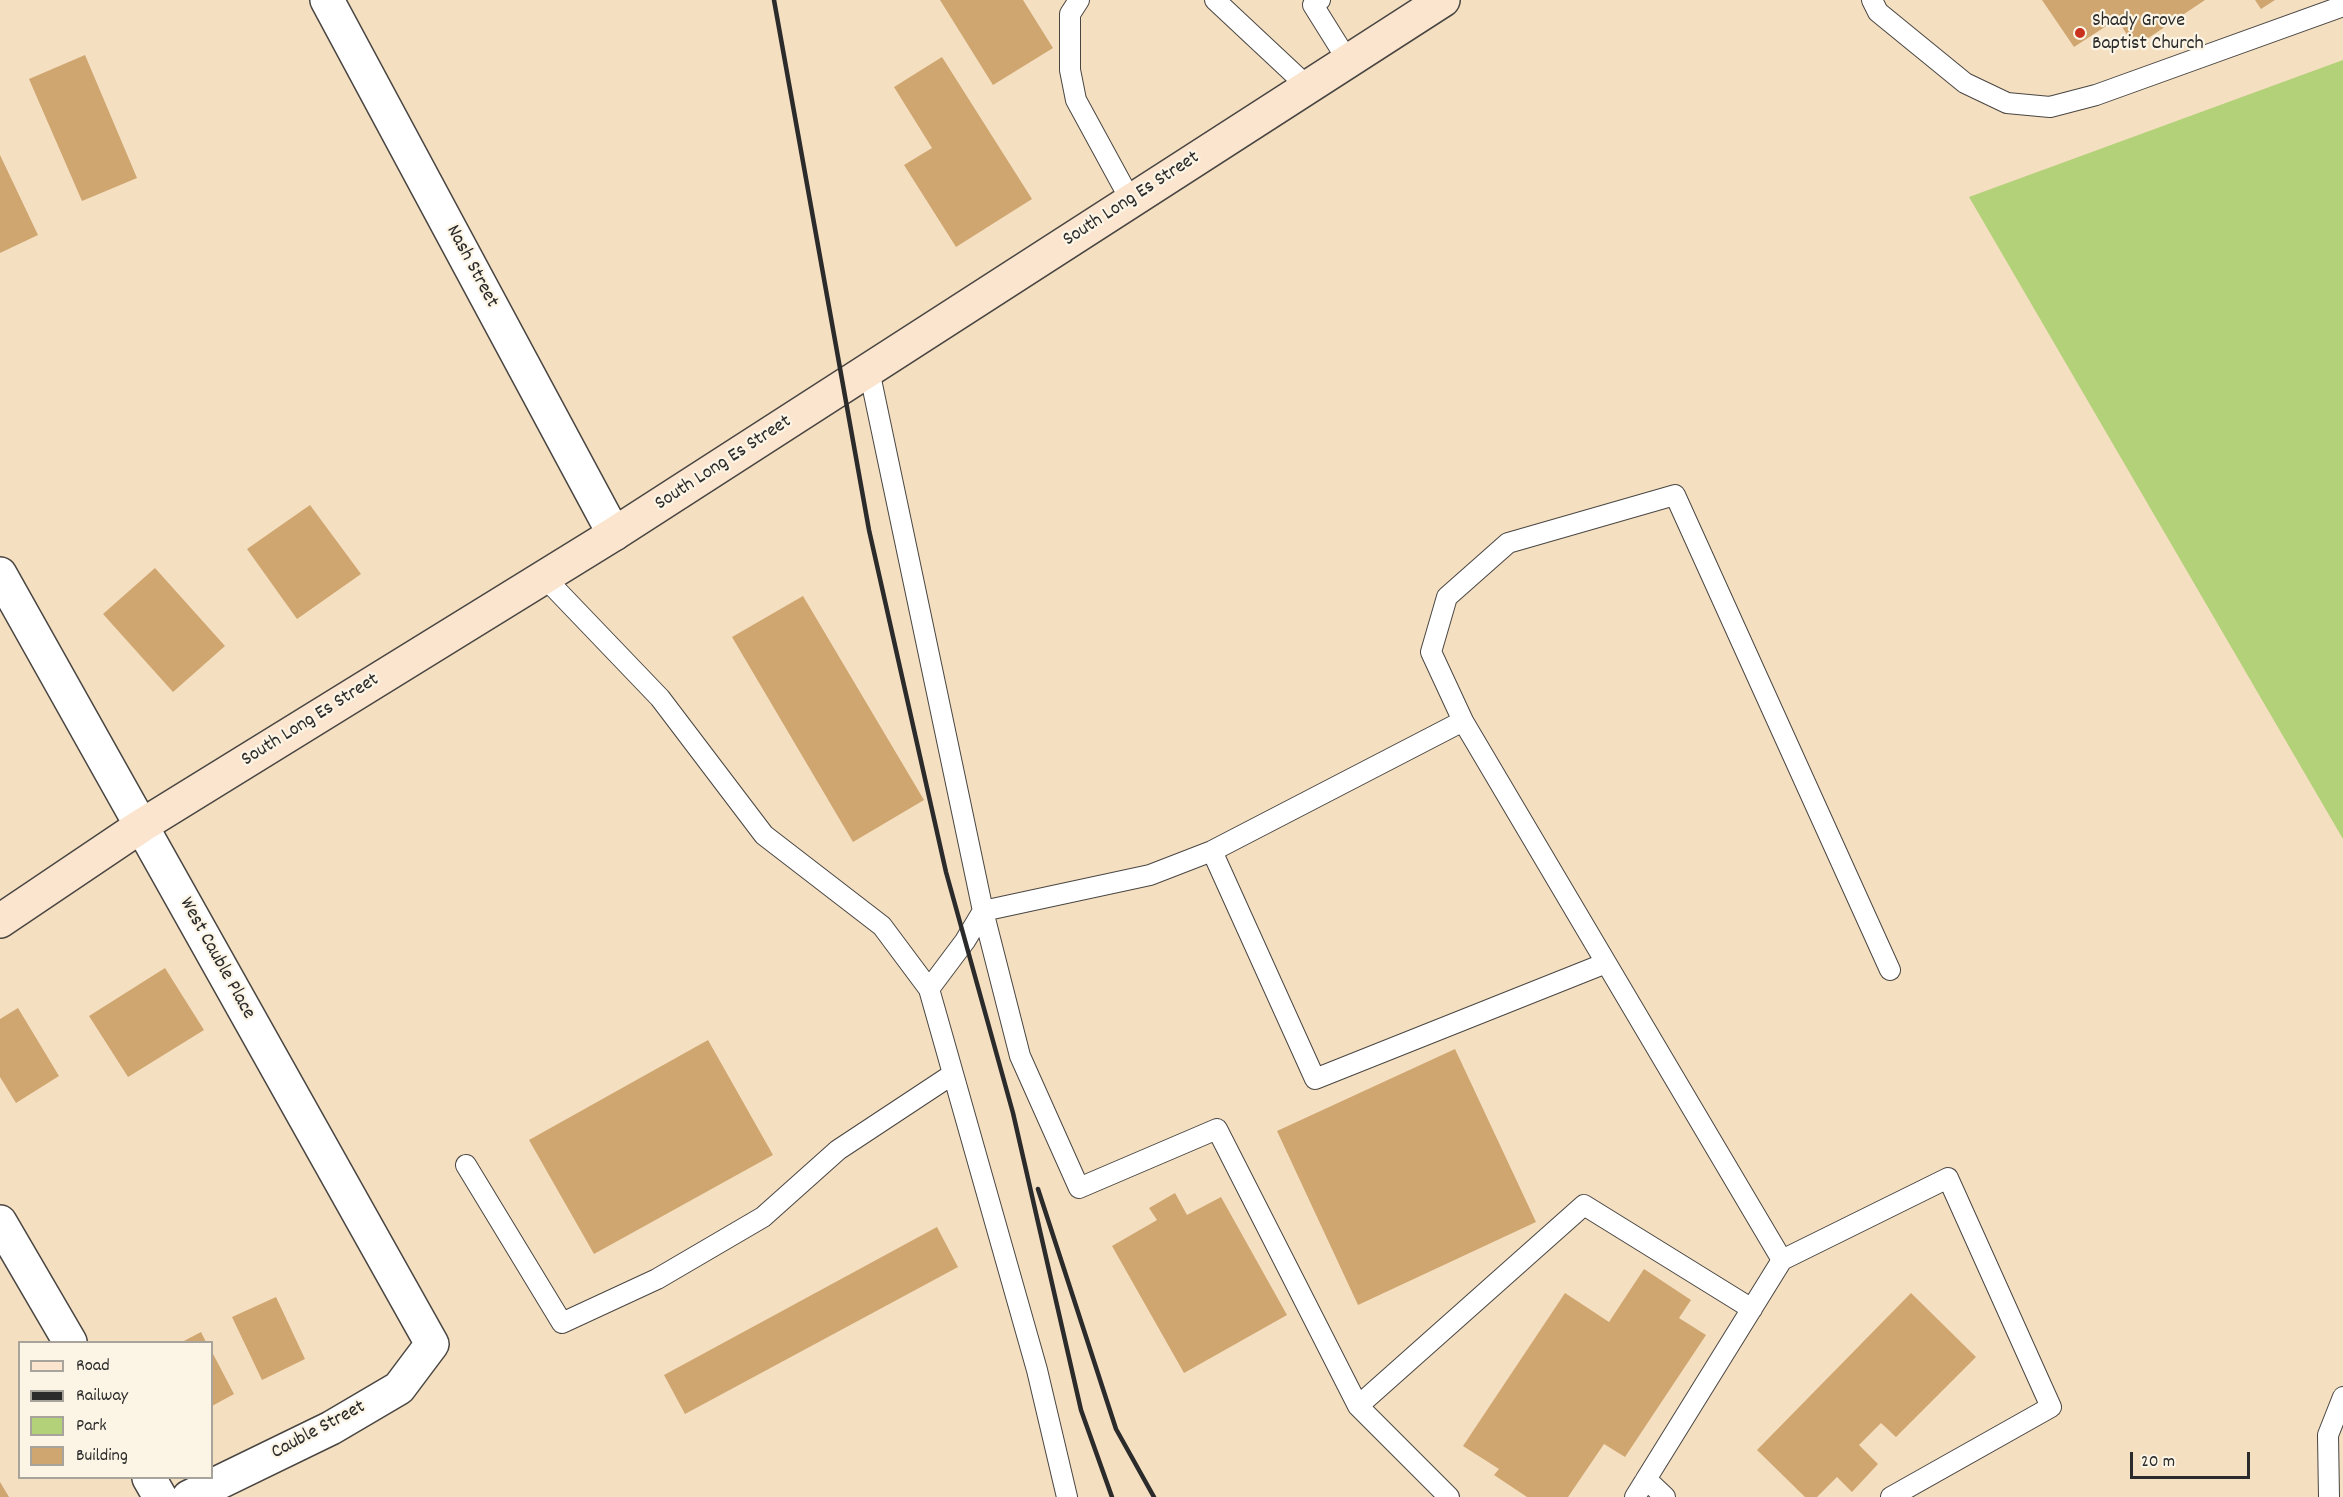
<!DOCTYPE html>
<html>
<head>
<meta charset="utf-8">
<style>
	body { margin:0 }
	#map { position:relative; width:2343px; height:1497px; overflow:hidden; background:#f5dfc1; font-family:Dekko,sans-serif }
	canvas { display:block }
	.legend { position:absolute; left:18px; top:1341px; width:195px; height:138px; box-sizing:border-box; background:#fcf5e5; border:2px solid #a8a49b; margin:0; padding:8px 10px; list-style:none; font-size:18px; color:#2b2b2b }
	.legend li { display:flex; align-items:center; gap:12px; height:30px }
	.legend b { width:30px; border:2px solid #a8a49b }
	.scale { position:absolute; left:2130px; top:1452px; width:120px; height:27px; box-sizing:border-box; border:3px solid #2b2b2b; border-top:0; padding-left:8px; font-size:18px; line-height:21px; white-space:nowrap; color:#2b2b2b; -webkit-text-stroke:4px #fcf5e5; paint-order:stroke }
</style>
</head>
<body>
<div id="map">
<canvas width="2343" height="1497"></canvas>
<ul class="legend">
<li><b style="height:8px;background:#fbe5cf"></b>Road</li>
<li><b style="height:8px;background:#2b2b2b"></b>Railway</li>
<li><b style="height:16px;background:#b2d178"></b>Park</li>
<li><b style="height:16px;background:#cfa670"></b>Building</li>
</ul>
<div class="scale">20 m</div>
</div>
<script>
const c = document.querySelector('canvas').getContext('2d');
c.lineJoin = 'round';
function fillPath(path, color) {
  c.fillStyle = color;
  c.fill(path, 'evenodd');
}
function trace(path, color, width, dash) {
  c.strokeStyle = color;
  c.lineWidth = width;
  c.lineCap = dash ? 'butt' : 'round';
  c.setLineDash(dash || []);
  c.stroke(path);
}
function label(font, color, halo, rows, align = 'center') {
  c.font = font + ' Dekko,sans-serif';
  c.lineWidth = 4.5;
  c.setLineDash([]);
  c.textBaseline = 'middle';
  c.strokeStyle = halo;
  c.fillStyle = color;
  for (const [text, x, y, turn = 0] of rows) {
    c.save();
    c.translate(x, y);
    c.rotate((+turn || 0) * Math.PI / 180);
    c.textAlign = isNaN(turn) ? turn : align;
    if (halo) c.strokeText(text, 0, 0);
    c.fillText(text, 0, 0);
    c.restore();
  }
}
const green = new Path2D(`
	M2343,60V839L1969,197Z`);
const building = new Path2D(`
	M940,0H1023L1053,48L993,85Z
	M2042,0H2205L2135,47L2117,19L2074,47Z
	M2255,0H2275L2261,9Z
	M85,55L137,178L82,201L29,79Z
	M942,57L1032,199L956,247L904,165L932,148L894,87Z
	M0,155L38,235L0,253Z
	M310,505L361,574L297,619L247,549Z
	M155,568L225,646L173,692L103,614Z
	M803,596L924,800L853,842L732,637Z
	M165,968L204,1030L128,1077L89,1016Z
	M18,1008L59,1076L16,1103L0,1077V1019Z
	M708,1040L773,1155L594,1254L529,1140Z
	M1455,1049L1536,1222L1358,1305L1277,1131Z
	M1175,1193L1187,1215L1221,1197L1287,1315L1184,1373L1112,1246L1157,1220L1149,1208Z
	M937,1227L958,1267L685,1414L664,1375Z
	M1644,1269L1691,1300L1679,1318L1706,1335L1625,1457L1604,1444L1568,1497H1527L1494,1475L1499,1469L1463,1446L1565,1293L1609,1322Z
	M1911,1293L1976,1357L1896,1437L1881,1423L1859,1445L1878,1464L1852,1492L1837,1477L1817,1497H1805L1757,1450Z
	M276,1297L305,1359L262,1380L232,1317Z
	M201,1332L206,1342H182Z
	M212,1352L234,1394L212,1406Z
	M0,1482L9,1497H0Z`);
const lane = new Path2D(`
	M1079,0L1070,14V70L1076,100L1131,201
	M1215,0L1308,87
	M1320,0L1313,5L1348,61
	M1872,0L1878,12L1965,83L2007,103L2050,107L2096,95L2343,6
	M869,370L983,911L965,941L929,989
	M545,578L660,698L764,835L882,926L929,989L1037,1370L1067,1497
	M1463,721L1431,652L1447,597L1508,543L1675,495L1890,970
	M1212,851L1315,1079L1606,963
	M466,1165L562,1323L657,1279L763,1217L838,1150L953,1074
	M1782,1260L1948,1178L2051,1407L1891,1497
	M1358,1406L1584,1205L1752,1309
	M1646,1479L1665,1497
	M1449,1497L1358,1406L1217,1129L1079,1188L1020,1056L983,911L1150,875L1212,851L1463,721L1782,1260L1635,1497
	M2329,1497L2328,1435L2343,1397`);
const street = new Path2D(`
	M327,0L614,534
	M0,574L432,1344L399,1388L331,1428L189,1497
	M0,1222L70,1342
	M149,1478L160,1497`);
const secondary = new Path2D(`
	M0,921L141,826L614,534L1443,0`);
const rail = new Path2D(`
	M774,0L869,530L946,872L1013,1113L1081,1410L1112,1497
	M1038,1189L1116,1429L1154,1497`);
const markers = [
	[2080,33,6,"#c8321e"]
];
const poiNames = [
	["Shady Grove",2092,22],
	["Baptist Church",2092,45]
];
const streetNames = [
	["South Long Es Street",1132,200,-33],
	["Nash Street",471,267,62],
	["South Long Es Street",724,464,-33],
	["South Long Es Street",311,721,-32],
	["West Cauble Place",216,959,61],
	["Cauble Street",319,1431,-28]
];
fillPath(green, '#b2d178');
fillPath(building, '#cfa670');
trace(lane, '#494642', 22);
trace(street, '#494642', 36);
trace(secondary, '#494642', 36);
trace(lane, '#fff', 20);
trace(street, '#fff', 33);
trace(secondary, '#fbe5cf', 33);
trace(rail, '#2b2b2b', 4.5);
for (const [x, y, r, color] of markers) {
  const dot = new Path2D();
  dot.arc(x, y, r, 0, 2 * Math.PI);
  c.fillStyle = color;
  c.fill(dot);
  trace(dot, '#fcf5e5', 2);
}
label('20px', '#2b2b2b', '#fcf5e5', poiNames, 'left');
label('20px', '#2b2b2b', '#fcf5e5', streetNames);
</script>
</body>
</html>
